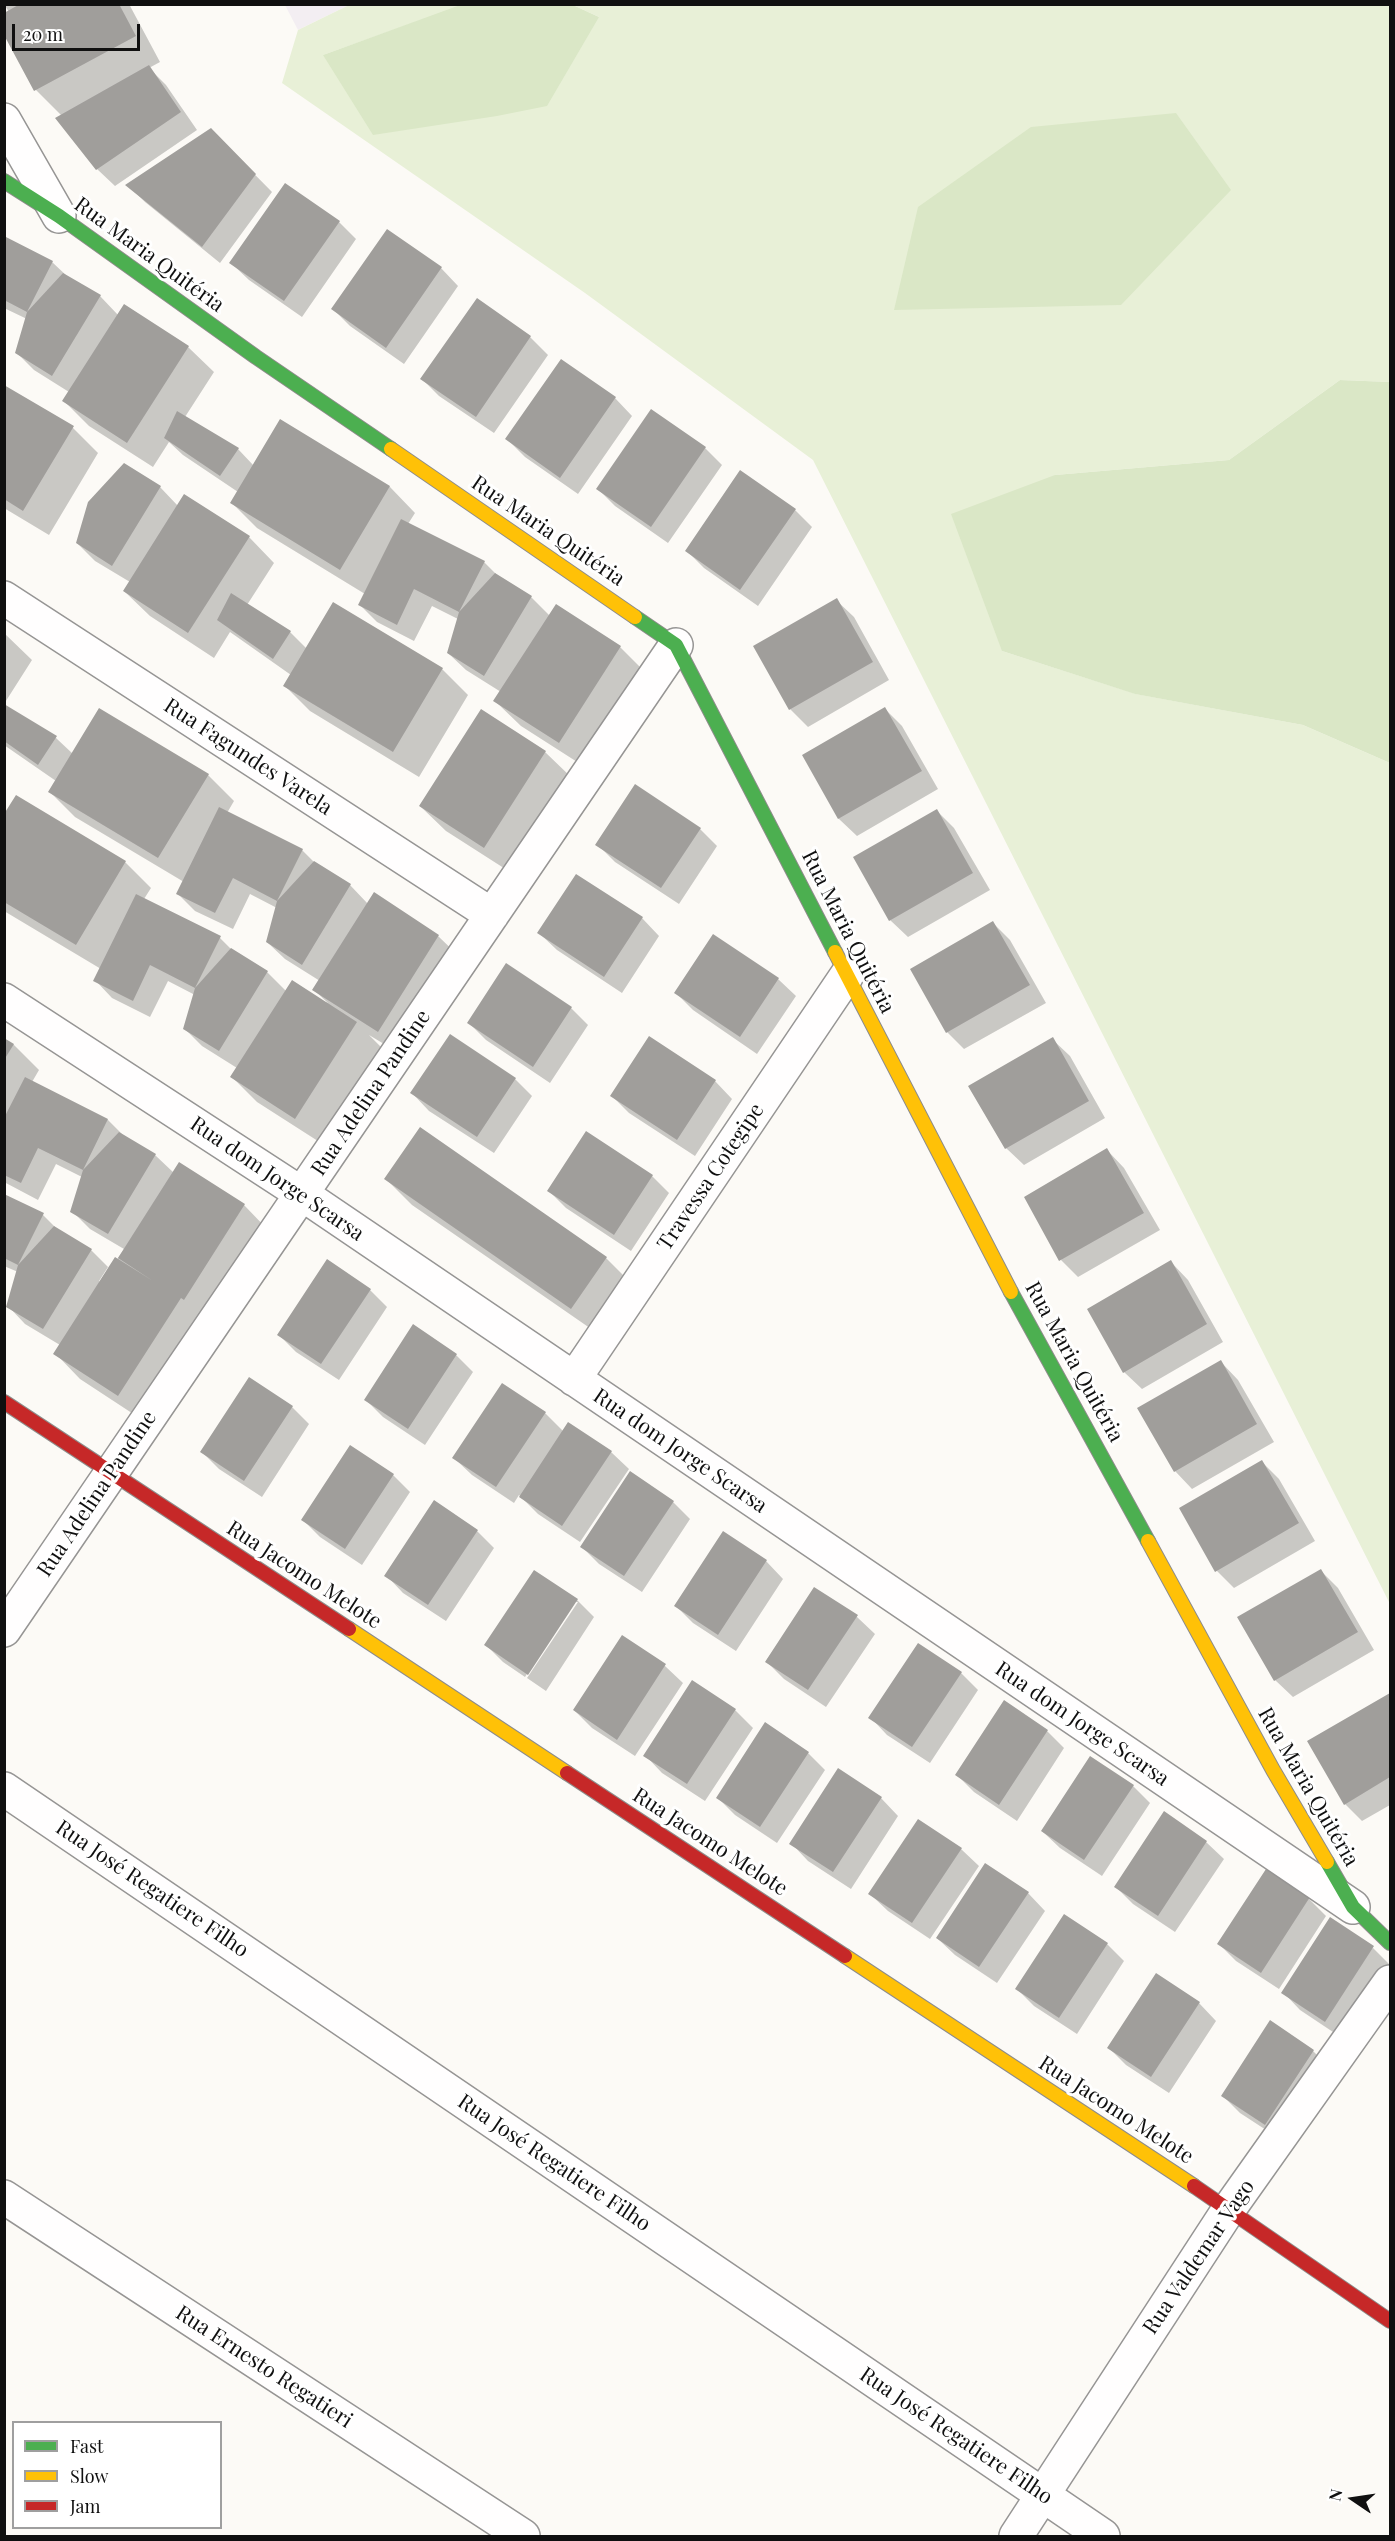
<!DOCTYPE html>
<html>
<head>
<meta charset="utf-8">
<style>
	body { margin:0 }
	#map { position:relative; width:1395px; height:2541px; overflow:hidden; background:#fcfaf6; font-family:"Playfair Display",serif }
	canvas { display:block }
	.frame { position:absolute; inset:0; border:6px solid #101010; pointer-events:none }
	.legend { position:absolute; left:12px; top:2421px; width:210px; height:108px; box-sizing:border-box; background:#fff; border:2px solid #9f9f9f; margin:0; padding:8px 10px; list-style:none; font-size:18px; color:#101010 }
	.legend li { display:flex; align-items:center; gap:12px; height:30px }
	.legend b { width:30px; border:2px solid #9f9f9f }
	.north { position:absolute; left:1323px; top:2469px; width:60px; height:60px; -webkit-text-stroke:4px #fff; paint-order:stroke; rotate:283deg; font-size:16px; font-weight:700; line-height:24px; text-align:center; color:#101010 }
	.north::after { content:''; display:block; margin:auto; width:21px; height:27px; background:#101010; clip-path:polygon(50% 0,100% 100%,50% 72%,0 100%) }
	.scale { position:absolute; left:12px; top:24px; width:128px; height:27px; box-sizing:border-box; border:3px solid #101010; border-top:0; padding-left:8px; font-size:18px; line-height:21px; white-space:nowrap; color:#101010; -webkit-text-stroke:4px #fff; paint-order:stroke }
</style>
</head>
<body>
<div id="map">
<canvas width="1395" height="2541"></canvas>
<div class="frame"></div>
<ul class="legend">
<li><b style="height:8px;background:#4caf50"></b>Fast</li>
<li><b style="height:8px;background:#ffc107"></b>Slow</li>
<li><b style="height:8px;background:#c62828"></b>Jam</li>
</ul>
<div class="north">N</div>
<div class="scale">20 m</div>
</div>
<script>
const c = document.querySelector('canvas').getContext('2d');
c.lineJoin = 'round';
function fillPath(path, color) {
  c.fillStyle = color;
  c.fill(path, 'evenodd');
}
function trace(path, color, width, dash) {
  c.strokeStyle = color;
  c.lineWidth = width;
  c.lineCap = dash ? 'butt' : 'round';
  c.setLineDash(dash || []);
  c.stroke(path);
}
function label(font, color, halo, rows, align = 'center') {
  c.font = font + ' "Playfair Display",serif';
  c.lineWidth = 6;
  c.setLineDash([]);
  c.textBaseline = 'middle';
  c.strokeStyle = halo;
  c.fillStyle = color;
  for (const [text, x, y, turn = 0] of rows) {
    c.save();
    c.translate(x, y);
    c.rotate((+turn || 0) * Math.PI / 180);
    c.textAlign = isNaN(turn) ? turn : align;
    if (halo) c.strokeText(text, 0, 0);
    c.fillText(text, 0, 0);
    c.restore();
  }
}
const industrial = new Path2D(`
	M285,5H349L298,30Z`);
const green = new Path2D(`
	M349,5H463L323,55L599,17L573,5H1390V382L1340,380L1229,460L1055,475L1002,651L1136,694L1303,725L1390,763V1604L813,460L585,293L282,83L298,30Z`);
const forest = new Path2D(`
	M463,4L573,5L599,17L547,106L497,116L373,135L323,55Z
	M1176,113L1231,190L1121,305L894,310L918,207L1031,127Z
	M1340,380L1390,382V763L1303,725L1135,694L1002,651L951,514L1055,475L1229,460Z`);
const shadow = new Path2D(`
	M4,4H129L160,62L149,68L166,85L197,130L115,186L97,169L62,116L36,90L9,12Z
	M211,130L272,192L220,263L145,202L128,185Z
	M339,222L356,239L302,317L249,280L231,263Z
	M4,238L52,262L68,277L100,296L118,315L188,347L214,372L185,417L238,449L254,466L281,421L390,487L415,513L408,524L484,562L499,577L531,597L550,616L620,647L646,673L585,767L521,726L495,701L501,692L466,670L448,653L458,619L432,606L414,641L377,622L360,605L365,594L257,528L232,503L238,492L183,455L169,442L153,467L89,426L64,401L69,392L34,370L17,353L27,319L4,308Z
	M441,268L458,286L404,364L350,326L333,309Z
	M477,300L530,337L548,355L494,433L439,396L422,379Z
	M4,386L73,428L98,453L49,535L4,508Z
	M615,398L632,416L578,494L525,457L507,439Z
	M705,448L722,465L668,543L615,506L598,489Z
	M160,487L178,506L249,537L274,563L247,605L290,632L307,649L442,669L468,695L419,777L310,711L285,686L291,675L230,632L214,658L150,616L124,591L130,582L95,561L77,543Z
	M795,510L812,527L758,606L704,568L687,551Z
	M836,600L854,617L889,680L808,727L790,709Z
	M4,633L32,660L4,704Z
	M4,706L56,738L73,754L208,775L234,801L227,813L302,850L317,865L350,885L368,904L438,936L464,961L404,1056L369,1035L382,1048L321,1143L257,1102L231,1076L237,1068L202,1046L184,1028L195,995L168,981L150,1017L112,998L95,980L101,969L4,911V817L125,862L151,888L144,899L220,938L234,952L267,972L286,991L328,1003L314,990L320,981L285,959L267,942L277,908L250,894L233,929L195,911L178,894L184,882L75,817L50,792L56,781L4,745Z
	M885,709L902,726L938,789L857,836L839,819L804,756Z
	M545,752L571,777L510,872L446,831L420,806Z
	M937,811L954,828L990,890L908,937L890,920Z
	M700,829L717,846L679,904L615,862L597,844Z
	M642,918L659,936L622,993L557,950L539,933Z
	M993,923L1010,940L1046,1003L964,1049L947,1032Z
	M778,979L796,996L757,1054L693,1010L676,993Z
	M571,1008L588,1025L550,1083L486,1040L469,1023Z
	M4,1039L14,1045L39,1070L32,1082L108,1120L123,1135L155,1155L174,1173L244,1205L269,1231L144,1421L80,1379L55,1353L60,1345L25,1324L8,1306L18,1272L4,1266V1196L43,1215L59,1231L91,1250L108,1267L99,1281L101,1283L124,1249L90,1229L72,1211L82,1177L56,1164L38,1200L4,1182Z
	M1052,1039L1070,1056L1105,1118L1024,1165L1006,1148Z
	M515,1079L532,1096L494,1153L429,1111L412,1093Z
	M715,1081L732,1099L695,1156L629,1113L612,1096Z
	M1107,1150L1124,1168L1160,1230L1078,1277L1061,1260Z
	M652,1176L669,1193L631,1251L566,1208L549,1191Z
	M386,1179L606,1258L632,1284L597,1333L412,1205Z
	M1171,1262L1188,1280L1223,1342L1142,1389L1124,1372Z
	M370,1290L387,1307L339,1380L296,1352L279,1335Z
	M456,1355L473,1372L425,1445L383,1417L366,1400Z
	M1221,1362L1238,1380L1274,1442L1192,1489L1175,1471L1139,1409Z
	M292,1407L309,1424L262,1497L219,1469L202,1452Z
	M545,1413L564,1432L611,1452L629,1469L580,1542L538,1514L519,1495L514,1503L472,1475L454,1458Z
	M1262,1462L1279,1479L1315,1541L1234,1588L1217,1571Z
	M393,1475L410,1492L362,1565L320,1537L303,1520Z
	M673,1502L690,1519L642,1592L599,1564L582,1547Z
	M477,1531L494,1548L446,1621L403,1593L386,1575Z
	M766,1561L783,1579L736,1651L693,1623L676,1606Z
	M1321,1571L1338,1588L1374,1650L1293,1697L1275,1680Z
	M815,1589L857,1617L875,1634L826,1707L784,1679L766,1661Z
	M577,1600L594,1617L546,1691L527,1678L578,1602H574L525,1677L503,1662L486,1645Z
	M623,1637L665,1666L683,1683L635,1756L592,1728L574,1710Z
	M961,1673L978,1690L930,1763L887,1735L870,1717Z
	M693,1682L735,1710L753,1728L705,1801L662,1773L645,1755Z
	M1390,1695V1805L1362,1821L1345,1804L1309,1742Z
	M1047,1731L1064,1748L1017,1821L974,1792L957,1775Z
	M808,1753L825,1770L777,1843L735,1815L718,1798Z
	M839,1770L881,1798L898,1816L851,1889L808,1861L791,1843Z
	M1133,1786L1150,1803L1102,1876L1060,1848L1042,1831Z
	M1164,1813L1206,1842L1224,1859L1175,1932L1133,1904L1116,1887Z
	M919,1821L961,1849L979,1866L930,1939L888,1911L870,1894Z
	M1267,1871L1309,1899L1326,1916L1279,1989L1236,1961L1219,1944Z
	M1028,1893L1045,1911L997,1983L955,1955L937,1938Z
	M1107,1944L1124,1961L1077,2034L1034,2006L1017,1989Z
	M1373,1948L1390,1965L1342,2038L1300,2010L1283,1992Z
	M1199,2003L1216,2021L1169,2093L1126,2065L1109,2048Z
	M1313,2051L1330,2068L1283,2141L1240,2113L1223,2096Z`);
const building = new Path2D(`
	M20,4H119L136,36L34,91L4,35V13Z
	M149,65L181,112L96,170L55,118Z
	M211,128L256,174L202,247L125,185Z
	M285,183L340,221L284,301L229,263Z
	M387,229L442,267L386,348L331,309Z
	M4,236L53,261L27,312L4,300Z
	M63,273L101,295L52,376L15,353L27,312Z
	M477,298L531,336L476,417L420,379Z
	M124,304L189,346L127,443L62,401Z
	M561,359L616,397L560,478L505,439Z
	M4,385L74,426L23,511L4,499Z
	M651,409L706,447L651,527L596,489Z
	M177,411L239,448L220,476L164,438Z
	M280,419L390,486L340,570L230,503Z
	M124,463L161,486L112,566L76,543L88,502Z
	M740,470L796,509L740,590L685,551Z
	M184,494L250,536L188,633L123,591Z
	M401,519L485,561L459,612L414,589L397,625L358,605Z
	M495,573L532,596L484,676L447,653L459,612Z
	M231,593L291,631L273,659L217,620Z
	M837,598L873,662L789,710L753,646Z
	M333,602L443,668L393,752L283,686Z
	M556,604L621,646L559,743L493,701Z
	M4,704L57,736L38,765L4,741Z
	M885,707L922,771L838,819L802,755Z
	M99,708L209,774L158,858L48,792Z
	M481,709L546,751L484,848L419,806Z
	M635,784L701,828L661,888L595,845Z
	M16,795L126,861L76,945L4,902V814Z
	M219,807L303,849L277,901L233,878L215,913L176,894Z
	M937,809L973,873L889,921L853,857Z
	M314,861L351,884L302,965L266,942L277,901Z
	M576,874L643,917L604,977L537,933Z
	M374,892L439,935L378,1032L312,990Z
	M136,894L221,936L195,988L231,948L268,971L219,1051L183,1029L195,988L150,965L133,1001L93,981Z
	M993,921L1030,985L946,1033L910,969Z
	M713,934L779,978L740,1037L674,993Z
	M506,963L572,1007L533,1067L467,1023Z
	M292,980L357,1022L295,1119L230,1077Z
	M450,1034L516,1078L477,1137L410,1093Z
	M649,1036L716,1080L677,1140L610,1096Z
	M1053,1037L1089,1101L1005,1149L968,1086Z
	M4,1038L14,1044L4,1060Z
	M25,1077L108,1119L83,1170L119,1132L156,1154L108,1234L70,1212L83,1170L38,1148L21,1183L4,1175V1118Z
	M420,1127L607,1257L571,1309L384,1179Z
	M586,1131L653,1175L614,1235L547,1191Z
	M1107,1148L1144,1213L1059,1261L1024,1197Z
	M179,1162L245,1204L184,1300L181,1298L118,1396L53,1354L115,1257L153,1281L118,1258Z
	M4,1194L44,1213L18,1265L54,1226L92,1249L43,1329L6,1307L18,1265L4,1258Z
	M327,1259L371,1289L321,1364L277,1335Z
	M1171,1260L1207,1324L1123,1373L1087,1309Z
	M413,1324L457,1354L408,1429L364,1400Z
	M1221,1360L1257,1424L1174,1472L1137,1408Z
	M249,1377L293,1406L244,1481L200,1452Z
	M502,1383L546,1412L496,1487L452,1458Z
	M568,1422L612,1451L562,1526L519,1497Z
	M350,1445L394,1474L345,1549L301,1520Z
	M1262,1460L1299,1523L1215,1572L1179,1508Z
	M630,1471L674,1501L624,1576L580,1547Z
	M434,1500L478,1530L428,1605L384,1576Z
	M723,1531L767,1560L718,1635L674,1606Z
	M1321,1569L1358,1632L1274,1681L1237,1617Z
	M534,1570L578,1599L528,1675L484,1645Z
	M814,1587L858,1615L808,1690L765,1662Z
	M622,1635L666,1664L617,1740L573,1710Z
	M918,1643L962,1672L912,1747L868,1718Z
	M692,1680L736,1709L687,1784L643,1756Z
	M1390,1693V1777L1344,1805L1307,1741Z
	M1004,1700L1048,1730L999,1805L955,1775Z
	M765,1722L809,1752L760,1827L716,1798Z
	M1090,1756L1134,1785L1084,1860L1041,1831Z
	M838,1768L882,1797L833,1872L789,1844Z
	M1164,1811L1207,1841L1158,1916L1114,1887Z
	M918,1819L962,1848L912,1923L868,1894Z
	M985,1863L1029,1892L979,1967L936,1938Z
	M1266,1869L1310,1897L1261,1973L1217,1944Z
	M1064,1914L1108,1943L1059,2018L1015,1989Z
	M1330,1917L1374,1946L1325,2022L1281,1993Z
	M1156,1973L1200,2002L1151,2077L1107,2048Z
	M1270,2020L1314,2050L1265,2125L1221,2096Z`);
const street = new Path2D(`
	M4,120L59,216
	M4,598L492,915
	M4,1000L302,1194L1353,1907
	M574,1379L847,975
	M4,1630L676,645
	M4,1789L1103,2536
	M4,2197L523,2536
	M1016,2536L1229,2209L1390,1982`);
const fast = new Path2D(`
	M4,181L59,216L256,357L391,449
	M635,617L676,645L835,952
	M1011,1292L1148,1541
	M1327,1862L1353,1907L1390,1943`);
const slow = new Path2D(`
	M391,449L635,617
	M835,952L1011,1292
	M1148,1541L1273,1770L1327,1862
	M349,1629L567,1773
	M845,1956L1194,2186`);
const jam = new Path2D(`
	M4,1402L349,1629
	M567,1773L845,1956
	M1194,2186L1390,2321`);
const streetNames = [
	["Rua Maria Quitéria",149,255,36],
	["Rua Maria Quitéria",548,531,34],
	["Rua Fagundes Varela",248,757,33],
	["Rua Maria Quitéria",848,932,63],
	["Rua Adelina Pandine",371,1093,-56],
	["Travessa Cotegipe",711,1177,-56],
	["Rua dom Jorge Scarsa",277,1179,34],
	["Rua Maria Quitéria",1074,1362,61],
	["Rua dom Jorge Scarsa",680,1451,34],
	["Rua Adelina Pandine",97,1494,-56],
	["Rua Jacomo Melote",304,1575,33],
	["Rua dom Jorge Scarsa",1082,1724,34],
	["Rua Maria Quitéria",1308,1787,60],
	["Rua Jacomo Melote",710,1842,33],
	["Rua José Regatiere Filho",152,1889,34],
	["Rua Jacomo Melote",1116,2110,33],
	["Rua José Regatiere Filho",554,2163,34],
	["Rua Valdemar Vago",1199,2257,-56],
	["Rua Ernesto Regatieri",264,2367,33],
	["Rua José Regatiere Filho",956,2436,34]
];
fillPath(industrial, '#f3eef2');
fillPath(green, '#e8f0d7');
fillPath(forest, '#dae7c6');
fillPath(shadow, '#0003');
fillPath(building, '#a09e9b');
trace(street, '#969594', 36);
trace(fast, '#8d8c8a', 16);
trace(slow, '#8d8c8a', 16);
trace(jam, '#8d8c8a', 16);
trace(street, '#fffefe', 33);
trace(fast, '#4caf50', 14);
trace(slow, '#ffc107', 14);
trace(jam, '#c62828', 14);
label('21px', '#101010', '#fff', streetNames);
</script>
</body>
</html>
